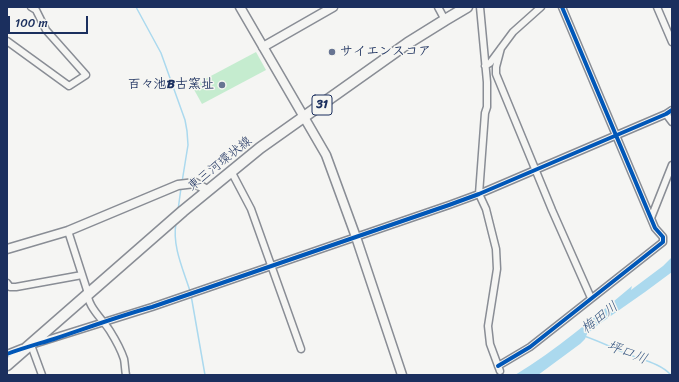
<!DOCTYPE html>
<html>
<head>
<meta charset="utf-8">
<style>
	body { margin:0 }
	#map { position:relative; width:679px; height:382px; overflow:hidden; background:#f5f5f3; font-family:Sriracha,sans-serif }
	canvas { display:block }
	.frame { position:absolute; inset:0; border:8px solid #1b2f5e; pointer-events:none }
	.scale { position:absolute; left:8px; top:16px; width:80px; height:18px; box-sizing:border-box; border:2px solid #1b2f5e; border-top:0; padding-left:5px; font-size:12px; line-height:14px; white-space:nowrap; color:#1b2f5e; -webkit-text-stroke:3px #f6f6f2; paint-order:stroke }
</style>
</head>
<body>
<div id="map">
<canvas width="679" height="382"></canvas>
<div class="frame"></div>
<div class="scale">100 m</div>
</div>
<script>
const c = document.querySelector('canvas').getContext('2d');
c.lineJoin = 'round';
function fillPath(path, color) {
  c.fillStyle = color;
  c.fill(path, 'evenodd');
}
function trace(path, color, width, dash) {
  c.strokeStyle = color;
  c.lineWidth = width;
  c.lineCap = dash ? 'butt' : 'round';
  c.setLineDash(dash || []);
  c.stroke(path);
}
function label(font, color, halo, rows, align = 'center') {
  c.font = font + ' Sriracha,"Klee One",sans-serif';
  c.lineWidth = 3;
  c.setLineDash([]);
  c.textBaseline = 'middle';
  c.strokeStyle = halo;
  c.fillStyle = color;
  for (const [text, x, y, turn = 0] of rows) {
    c.save();
    c.translate(x, y);
    c.rotate((+turn || 0) * Math.PI / 180);
    c.textAlign = isNaN(turn) ? turn : align;
    if (halo) c.strokeText(text, 0, 0);
    c.fillText(text, 0, 0);
    c.restore();
  }
}
const green = new Path2D(`
	M256,52L266,70L202,104L192,86Z`);
const water = new Path2D(`
	M672,257V272L645,292L595,327L587,334L585,339L580,344L538,375H515C555,351 596,316 632,286L631,290L663,266Z`);
const stream = new Path2D(`
	M136,7L161,53L185,120L187,131L188,145L182,182
	M178,210L181,188
	M176,223C172,246 183,269 190,291
	M191,295L205,375
	M584,336C599,341 613,348 627,354C642,360 660,363 671,375`);
const minor = new Path2D(`
	M438,7L445,20
	M480,7L487,82V107L485,113L479,194L486,209L496,249L497,269L488,326L490,344L500,371
	M657,7L672,42
	M7,41L69,86L86,75L46,30L36,10L31,7
	M501,48L496,67V74L552,210L591,298
	M485,66L490,63L513,32L541,7
	M666,114L672,122
	M231,171L251,209L301,349
	M651,218L672,165
	M68,231L87,290C87,307 102,318 110,331C115,339 121,350 124,359C125,364 125,370 126,375
	M7,283L10,287H16L82,275
	M34,344L152,307L449,205L479,194L666,114L672,110
	M31,345L42,375
	M7,354L22,348
	M498,366L530,347L663,242V237L655,228L562,7`);
const tertiary = new Path2D(`
	M240,7L326,155L356,237L402,375
	M263,47L333,7
	M7,249L68,231L178,185L195,183L207,190`);
const primary = new Path2D(`
	M7,365L183,211L260,148L408,43L445,20L467,7`);
const cycleway = new Path2D(`
	M7,354C23,348 38,344 54,339C87,328 119,316 152,307L449,205L479,194L666,114L672,110
	M498,366L530,347L663,242V237L655,228L562,7`);
const markers = [
	[332,52,4,"#677492"],
	[222,85,4,"#677492"]
];
const shields = [
	[322,105,20]
];
const shieldNames = [
	["31",322,105]
];
const poiNames = [
	["サイエンスコア",340,52],
	["百々池B古窯址",214,85,"right"]
];
const streetNames = [
	["東三河環状線",220,164,-39]
];
const waterNames = [
	["梅田川",600,318,-38],
	["坪口川",627,353,21]
];
fillPath(green, '#c5eccf');
fillPath(water, '#abd9ee');
trace(stream, '#abd9ee', 1.5);
trace(minor, '#898d95', 9);
trace(tertiary, '#898d95', 11);
trace(primary, '#898d95', 13);
trace(minor, '#f5f5f3', 6);
trace(tertiary, '#f5f5f3', 8);
trace(primary, '#f5f5f3', 10);
trace(cycleway, '#0057b8', 4);
for (const [x, y, r, color] of markers) {
  const dot = new Path2D();
  dot.arc(x, y, r, 0, 2 * Math.PI);
  c.fillStyle = color;
  c.fill(dot);
  trace(dot, '#f6f6f2', 1.5);
}
for (const [x, y, w] of shields) {
  const box = new Path2D();
  box.roundRect(x - w / 2, y - 10, w, 20, 3);
  c.fillStyle = '#f6f6f2';
  c.fill(box);
  trace(box, '#1b2f5e', 1);
}
label('bold 12px', '#1b2f5e', null, shieldNames);
label('bold 13px', '#1b2f5e', '#f6f6f2', poiNames, 'left');
label('13px', '#1b2f5e', '#f6f6f2', streetNames);
label('italic 14px', '#375682', '#f6f6f2', waterNames);
</script>
</body>
</html>
